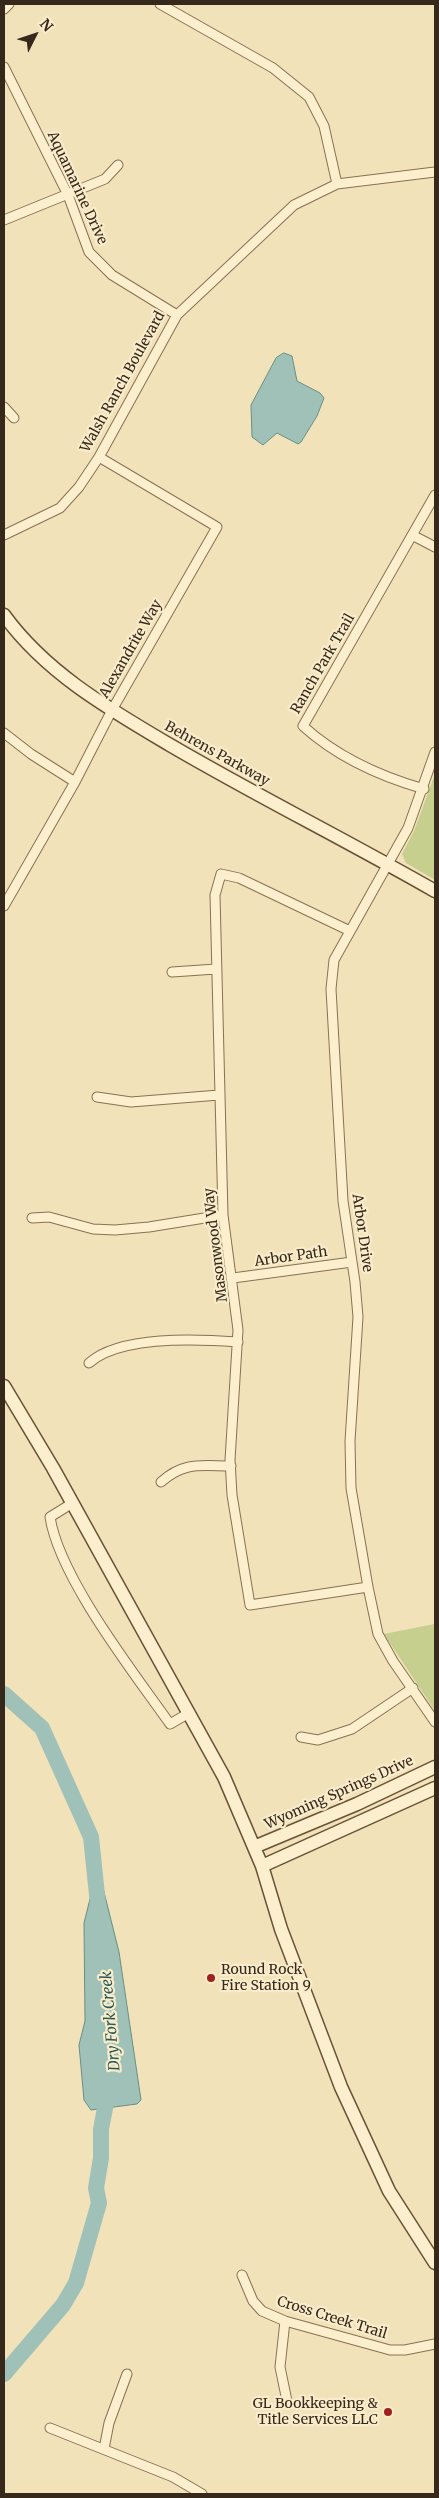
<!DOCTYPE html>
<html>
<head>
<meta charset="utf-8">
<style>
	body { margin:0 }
	#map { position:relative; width:439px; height:2498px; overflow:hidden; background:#f1e2ba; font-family:Merriweather,serif }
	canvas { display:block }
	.frame { position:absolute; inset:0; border:5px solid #36281a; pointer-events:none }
	.north { position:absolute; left:10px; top:10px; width:50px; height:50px; -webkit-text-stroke:4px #f8ecca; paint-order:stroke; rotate:49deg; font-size:14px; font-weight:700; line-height:20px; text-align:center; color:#36281a }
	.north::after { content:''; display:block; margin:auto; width:18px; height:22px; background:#36281a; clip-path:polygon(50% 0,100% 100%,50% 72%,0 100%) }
</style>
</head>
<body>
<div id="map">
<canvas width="439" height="2498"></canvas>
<div class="frame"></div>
<div class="north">N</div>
</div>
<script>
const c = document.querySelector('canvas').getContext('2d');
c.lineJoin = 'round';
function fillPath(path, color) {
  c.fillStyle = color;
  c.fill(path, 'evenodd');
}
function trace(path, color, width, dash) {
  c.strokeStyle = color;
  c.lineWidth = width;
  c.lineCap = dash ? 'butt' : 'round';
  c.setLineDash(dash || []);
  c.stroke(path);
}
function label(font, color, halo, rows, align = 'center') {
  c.font = font + ' Merriweather,serif';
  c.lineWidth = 4.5;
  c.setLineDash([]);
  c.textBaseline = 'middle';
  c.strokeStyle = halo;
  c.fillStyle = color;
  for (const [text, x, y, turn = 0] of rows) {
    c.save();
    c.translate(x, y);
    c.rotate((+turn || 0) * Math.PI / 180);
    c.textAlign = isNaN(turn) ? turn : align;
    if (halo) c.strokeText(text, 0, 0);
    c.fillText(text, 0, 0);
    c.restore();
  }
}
const green = new Path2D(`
	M435,774V880L406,863L402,854L414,831Z
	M434,1624L435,1630V1711L384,1634Z`);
const water = new Path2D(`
	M284,353L292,356L297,381L320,393L324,398L317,416L301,442L298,444L277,433L263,445L252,437L251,405L276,358Z
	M103,1888L119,1952L141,2100L137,2104L91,2110L84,2100L79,2045L85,2021L84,1923L90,1899Z`);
const river = new Path2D(`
	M4,1694L42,1728L91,1837L99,1914
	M4,2374L63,2305L76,2283L99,2203L96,2188L101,2158V2129L106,2103L112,2089`);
const street = new Path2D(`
	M160,4L273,68L309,97L324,126L337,184
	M4,9L9,4
	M4,67L68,195L89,252L112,275L177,315
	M4,220L105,179L118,165
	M4,407L14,418
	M4,535L60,508L79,487L99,457L177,315L294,205L337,184L435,172
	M412,535L435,547
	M4,733L31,754L75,782
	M435,752L408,828L334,960L331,989L343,1201L355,1282L358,1317L350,1441L351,1488L368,1587L378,1634L393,1661L435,1722
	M424,789C379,776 337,757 303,726L435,495
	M4,906L75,782L112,710L217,527L99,457
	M350,931L239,878L221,874L215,895L223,1215L238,1330L230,1460L232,1495L250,1605L368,1587
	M172,972L216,969
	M97,1097L131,1102L219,1095
	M32,1218L49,1217L93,1229L115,1230L149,1227L223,1215
	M233,1278L352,1262
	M89,1363C120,1335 198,1339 238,1342
	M161,1482C184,1461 202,1466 231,1466
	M71,1504L50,1517C59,1577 134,1673 170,1724L189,1713
	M301,1737L318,1740L352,1729L413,1688
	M242,2275L253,2301L262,2311L285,2321L390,2350H405L435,2344
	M285,2321L280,2367L287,2401
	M50,2428L173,2477L202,2494
	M104,2449L109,2423L127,2374`);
const secondary = new Path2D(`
	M4,615C46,673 109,709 170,745C257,796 348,841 435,891
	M4,1386L53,1468L224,1777L262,1866L281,1929L341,2087L389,2191L435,2263
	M254,1847L357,1804L435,1767
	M262,1866L435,1788`);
const markers = [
	[211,1978,5,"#9c211f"],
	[388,2412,5,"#9c211f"]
];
const streetNames = [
	["Aquamarine Drive",77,188,65],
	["Walsh Ranch Boulevard",123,382,-61],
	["Alexandrite Way",131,649,-60],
	["Ranch Park Trail",323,664,-60],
	["Behrens Parkway",217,754,29],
	["Arbor Drive",362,1233,82],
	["Masonwood Way",216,1245,-97],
	["Arbor Path",291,1257,-8],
	["Wyoming Springs Drive",339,1793,-24],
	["Cross Creek Trail",332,2318,17]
];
const poiNames = [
	["Round Rock",221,1970],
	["Fire Station 9",221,1986],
	["GL Bookkeeping &",378,2404,"right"],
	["Title Services LLC",378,2420,"right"]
];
const waterNames = [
	["Dry Fork Creek",111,2021,-95]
];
fillPath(green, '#c6cf8e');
fillPath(water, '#9fc1b8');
trace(water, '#668f86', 1);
trace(river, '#9fc1b8', 16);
trace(street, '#897153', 11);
trace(secondary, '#6a5237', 15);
trace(street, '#fbefce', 9);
trace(secondary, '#fbefce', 12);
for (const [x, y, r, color] of markers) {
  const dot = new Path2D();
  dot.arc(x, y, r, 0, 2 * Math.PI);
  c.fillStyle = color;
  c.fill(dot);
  trace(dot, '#f8ecca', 2);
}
label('14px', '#36281a', '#f8ecca', streetNames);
label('14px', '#36281a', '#f8ecca', poiNames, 'left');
label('italic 15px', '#275856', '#f8ecca', waterNames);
</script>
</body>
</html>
